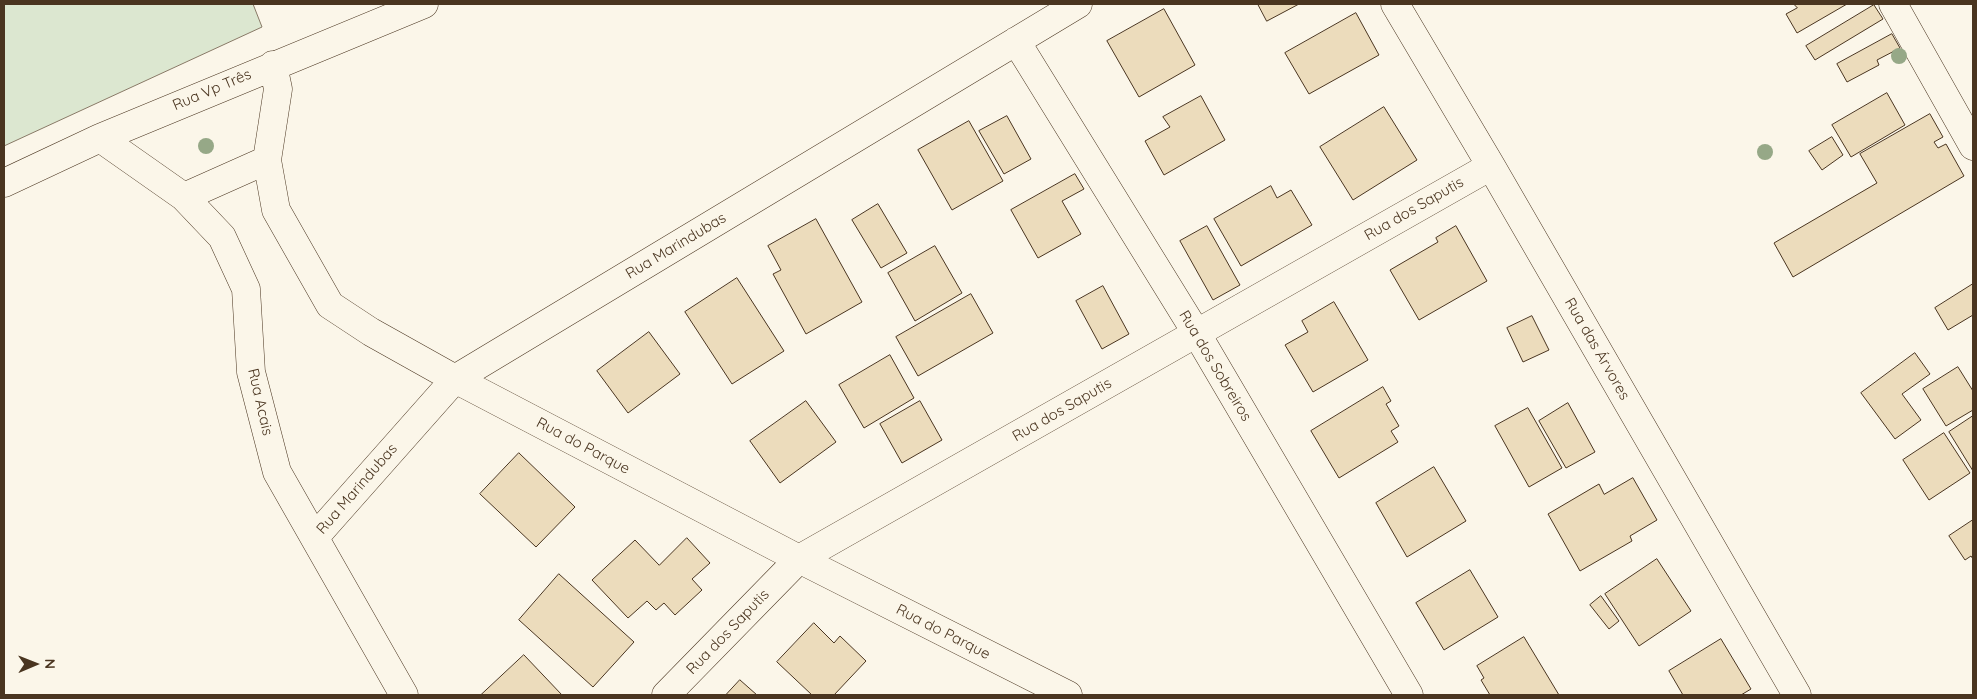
<!DOCTYPE html>
<html>
<head>
<meta charset="utf-8">
<style>
	body { margin:0 }
	#map { position:relative; width:1977px; height:699px; overflow:hidden; background:#fbf6e9; font-family:Quicksand,sans-serif }
	canvas { display:block }
	.frame { position:absolute; inset:0; border:5px solid #4a3520; pointer-events:none }
	.north { position:absolute; left:10px; top:639px; width:50px; height:50px; -webkit-text-stroke:4px #fbf6e9; paint-order:stroke; rotate:89deg; font-size:14px; font-weight:700; line-height:20px; text-align:center; color:#4a3520 }
	.north::after { content:''; display:block; margin:auto; width:18px; height:22px; background:#4a3520; clip-path:polygon(50% 0,100% 100%,50% 72%,0 100%) }
</style>
</head>
<body>
<div id="map">
<canvas width="1977" height="699"></canvas>
<div class="frame"></div>
<div class="north">N</div>
</div>
<script>
const c = document.querySelector('canvas').getContext('2d');
c.lineJoin = 'round';
function fillPath(path, color) {
  c.fillStyle = color;
  c.fill(path, 'evenodd');
}
function trace(path, color, width, dash) {
  c.strokeStyle = color;
  c.lineWidth = width;
  c.lineCap = dash ? 'butt' : 'round';
  c.setLineDash(dash || []);
  c.stroke(path);
}
function label(font, color, halo, rows, align = 'center') {
  c.font = font + ' Quicksand,sans-serif';
  c.lineWidth = 4;
  c.setLineDash([]);
  c.textBaseline = 'middle';
  c.strokeStyle = halo;
  c.fillStyle = color;
  for (const [text, x, y, turn = 0] of rows) {
    c.save();
    c.translate(x, y);
    c.rotate((+turn || 0) * Math.PI / 180);
    c.textAlign = isNaN(turn) ? turn : align;
    if (halo) c.strokeText(text, 0, 0);
    c.fillText(text, 0, 0);
    c.restore();
  }
}
const green = new Path2D(`
	M4,4H253L262,27L4,146Z`);
const building = new Path2D(`
	M1258,4H1299L1267,21Z
	M1794,4H1847L1797,33L1786,14L1797,8Z
	M1874,5L1883,19L1815,60L1806,46Z
	M1164,9L1195,65L1139,97L1107,41Z
	M1356,13L1379,55L1309,94L1285,53Z
	M1892,34L1900,48L1877,60L1879,65L1847,82L1837,64Z
	M1887,93L1905,125L1851,157L1832,125Z
	M1201,96L1225,140L1164,175L1145,141L1170,127L1163,117Z
	M1384,107L1417,160L1353,200L1320,147Z
	M1930,114L1943,137L1934,142L1938,148L1946,144L1964,176L1793,277L1774,243L1877,183L1860,154Z
	M1007,116L1031,159L1004,174L979,131Z
	M969,121L1003,181L952,210L918,150Z
	M1832,137L1843,155L1822,170L1809,151Z
	M1075,174L1084,189L1062,201L1081,234L1038,258L1011,210Z
	M1271,186L1277,198L1291,190L1312,225L1241,266L1214,219Z
	M878,204L907,253L881,268L852,220Z
	M816,219L862,302L806,334L773,274L781,270L768,246Z
	M1207,226L1240,285L1213,300L1180,241Z
	M1456,226L1487,281L1419,320L1390,270L1438,242L1436,238Z
	M935,246L962,293L915,321L888,273Z
	M737,278L784,351L732,384L685,312Z
	M1973,284V315L1948,330L1935,308Z
	M1103,286L1129,334L1102,349L1076,301Z
	M971,294L993,333L918,376L896,337Z
	M1334,302L1368,360L1313,392L1285,345L1308,332L1302,321Z
	M1532,316L1549,350L1523,362L1507,328Z
	M649,332L680,374L628,413L597,371Z
	M1915,353L1930,374L1902,394L1921,420L1895,439L1861,393Z
	M890,355L914,398L864,428L839,385Z
	M1958,367L1973,391V410L1946,426L1923,389Z
	M1383,387L1391,401L1386,404L1399,426L1391,431L1398,442L1339,478L1311,431Z
	M806,401L836,442L780,483L750,441Z
	M920,401L942,440L902,463L880,424Z
	M1568,403L1595,452L1566,468L1539,421Z
	M1528,408L1562,468L1529,487L1495,426Z
	M1973,416V471L1949,432Z
	M1944,433L1970,473L1929,500L1903,460Z
	M519,453L575,507L536,547L480,494Z
	M1434,467L1466,521L1407,557L1376,503Z
	M1633,478L1657,520L1630,536L1632,541L1580,571L1548,514L1599,484L1604,494Z
	M1973,520V559L1971,556L1965,560L1949,536Z
	M687,538L710,563L692,579L702,590L675,615L664,603L656,610L647,601L628,618L592,580L635,540L659,565Z
	M1657,559L1691,611L1639,646L1605,594Z
	M1470,570L1498,617L1444,650L1416,603Z
	M559,574L634,642L593,687L519,620Z
	M1601,596L1619,621L1609,629L1590,605Z
	M814,623L834,643L840,636L866,661L834,695H812L777,662Z
	M1524,637L1559,695H1490L1481,680L1484,678L1477,666Z
	M1721,639L1751,689L1741,695H1683L1669,671Z
	M524,655L562,695H481Z
	M740,680L757,695H726Z`);
const minor = new Path2D(`
	M1395,4L1491,166L1797,695
	M1893,4L1973,146
	M1016,41L1197,334L1409,695
	M273,65L278,89L267,160L276,210L330,305L371,332L455,379L799,559L1068,695
	M100,138L184,197L222,237L246,289L251,372L277,472L404,695
	M4,183L100,138L424,4
	M184,197L267,160
	M315,537L455,379L1078,4
	M666,695L799,559L1491,166`);
const trees = [
	[1899,56],
	[206,146],
	[1765,152]
];
const streetNames = [
	["Rua Vp Três",212,90,-23],
	["Rua dos Saputis",1414,209,-30],
	["Rua Marindubas",676,246,-31],
	["Rua das Árvores",1597,349,60],
	["Rua dos Sobreiros",1215,366,59],
	["Rua Acais",260,402,77],
	["Rua dos Saputis",1062,410,-30],
	["Rua do Parque",583,446,28],
	["Rua Marindubas",357,489,-49],
	["Rua dos Saputis",728,632,-46],
	["Rua do Parque",943,632,27]
];
fillPath(green, '#dce7d0');
trace(green, '#887966', 1);
fillPath(building, '#ecdcbc');
trace(building, '#4a3520', 1);
trace(minor, '#4a3520', 29);
trace(minor, '#fbf6e9', 28);
c.fillStyle = '#96a887';
for (const [x, y] of trees) {
  c.beginPath();
  c.arc(x, y, 8, 0, 2 * Math.PI);
  c.fill();
}
label('15px', '#4a3520', '#fbf6e9', streetNames);
</script>
</body>
</html>
